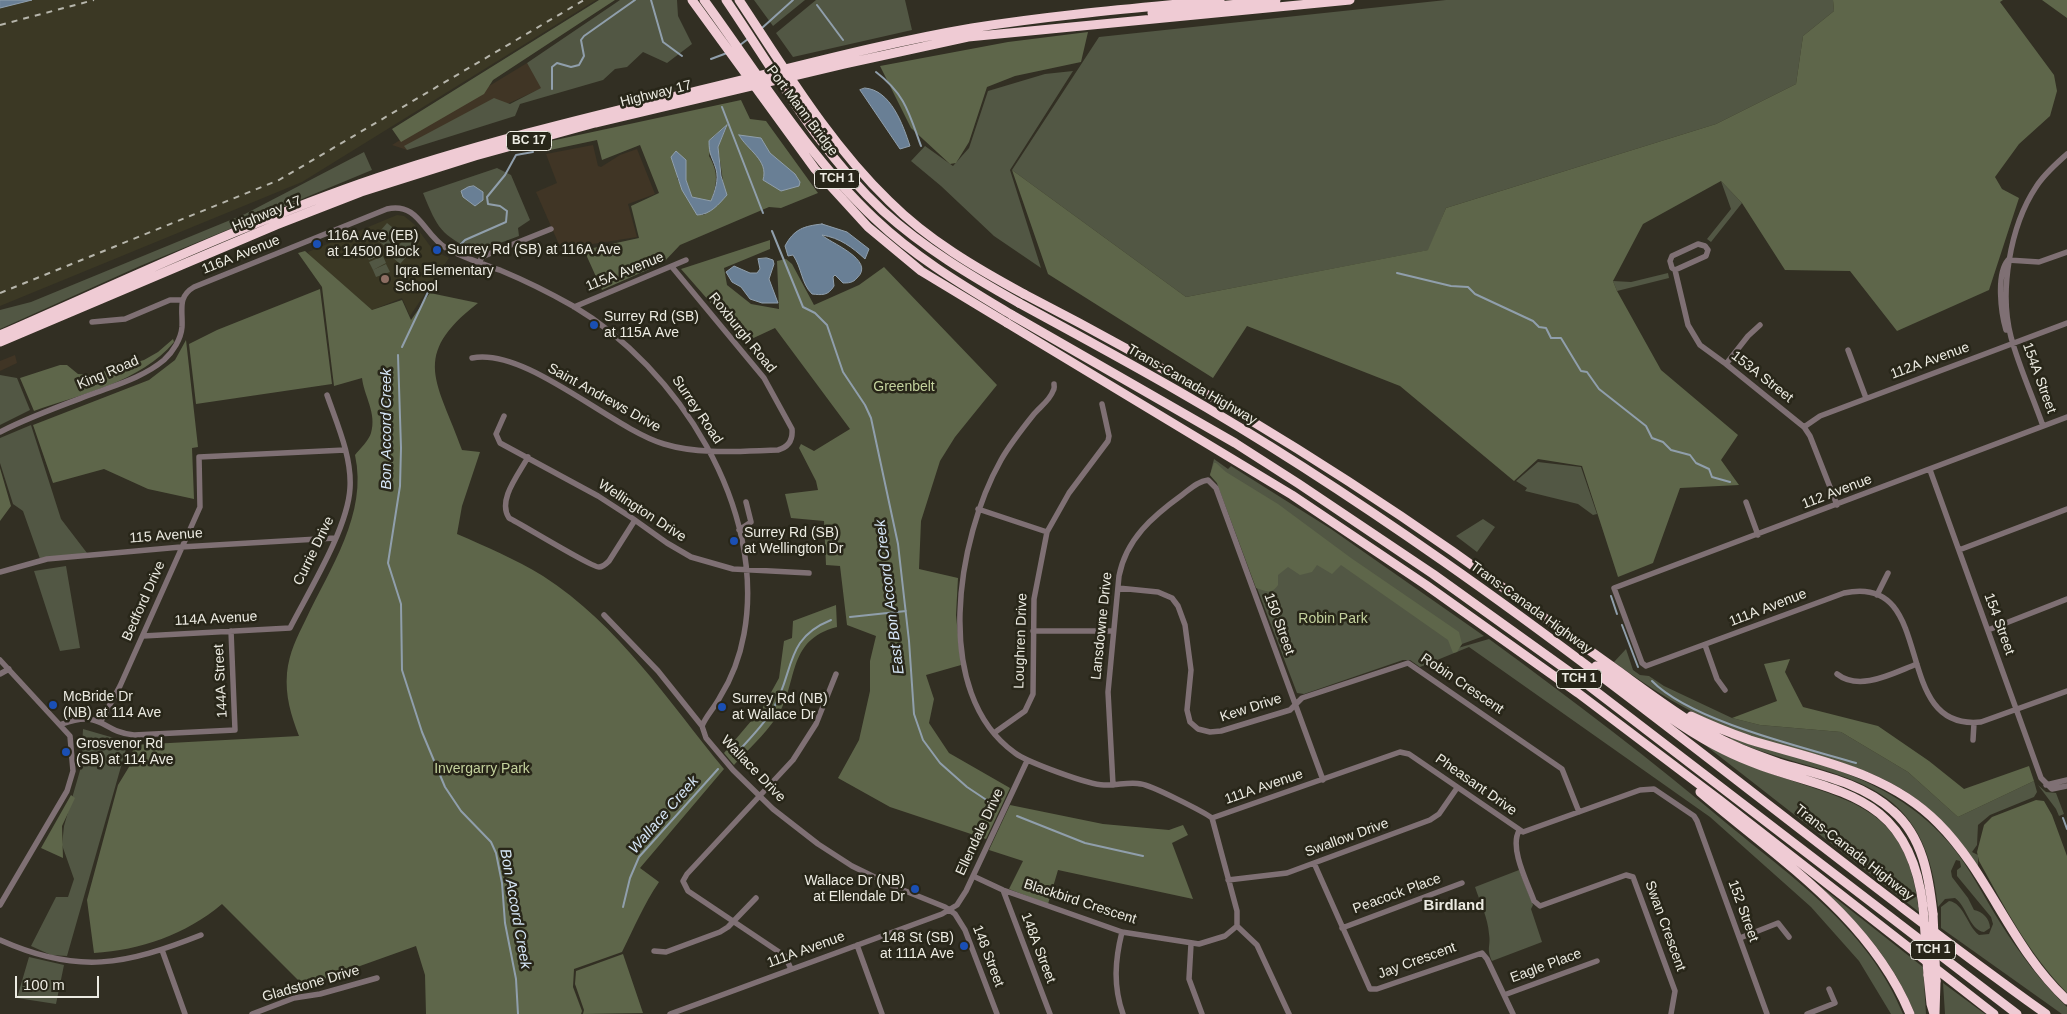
<!DOCTYPE html>
<html>
<head>
<meta charset="utf-8">
<style>
	body { margin:0 }
	#map { position:relative; width:2067px; height:1014px; overflow:hidden; background:#322f23; font-family:Helvetica,sans-serif }
	canvas { display:block }
	.scale { position:absolute; left:15px; top:976px; width:84px; height:22px; box-sizing:border-box; border:2px solid #ecebe2; border-top:0; padding-left:6px; font-size:15px; line-height:18px; white-space:nowrap; color:#ecebe2; -webkit-text-stroke:4px #282619; paint-order:stroke }
</style>
</head>
<body>
<div id="map">
<canvas width="2067" height="1014"></canvas>
<div class="scale">100 m</div>
</div>
<script>
const c = document.querySelector('canvas').getContext('2d');
c.lineJoin = 'round';
function fillPath(path, color) {
  c.fillStyle = color;
  c.fill(path, 'evenodd');
}
function trace(path, color, width, dash) {
  c.strokeStyle = color;
  c.lineWidth = width;
  c.lineCap = dash ? 'butt' : 'round';
  c.setLineDash(dash || []);
  c.stroke(path);
}
function label(font, color, halo, rows, align = 'center') {
  c.font = font + ' Helvetica,sans-serif';
  c.lineWidth = 5;
  c.setLineDash([]);
  c.textBaseline = 'middle';
  c.strokeStyle = halo;
  c.fillStyle = color;
  for (const [text, x, y, turn = 0] of rows) {
    c.save();
    c.translate(x, y);
    c.rotate((+turn || 0) * Math.PI / 180);
    c.textAlign = isNaN(turn) ? turn : align;
    if (halo) c.strokeText(text, 0, 0);
    c.fillText(text, 0, 0);
    c.restore();
  }
}
const built = new Path2D(`
	M32,0H596L302,182L0,306V8Z
	M397,215L404,216L414,224L433,250L449,258L410,316L402,298L372,310L311,259L308,252Z`);
const industrial = new Path2D(`
	M527,63L542,88L407,150L392,145Z
	M593,145L598,166L601,167L620,155L637,149L655,194L628,204L637,237L561,249L536,192L557,183L546,154Z
	M15,355L17,363L0,371V361Z`);
const green = new Path2D(`
	M620,0H677L678,16L692,44L667,63L643,52L627,67L615,69L603,80L520,104L515,116L407,150L404,146L494,98L510,104L541,88L527,63Z
	M754,0H805L773,26Z
	M816,0H905L912,30L793,57L776,33Z
	M1446,0H1833L1834,11L1803,36L1796,84L1716,124L1446,208L1429,250L1186,297L1012,170L1099,37Z
	M1073,71L1010,170L1041,268L994,236L941,186L911,161L925,146L953,166L969,148L988,91L1045,74Z
	M364,152L372,170L140,266L0,329V310L31,302L245,214Z
	M497,168L511,175L530,220L518,228L519,236L476,252C440,234 438,229 423,193Z
	M1721,181L1742,203L1711,242L1707,239L1731,209Z
	M387,223L402,235L396,242L381,230Z
	M379,232L394,244L389,250L374,237Z
	M406,237L416,246L400,264L390,255Z
	M368,245L381,255L369,260L363,247Z
	M383,256L386,263L373,270L369,262Z
	M386,264L390,272L376,277L373,270Z
	M1668,273L1669,278L1617,291L1613,281L1631,282Z
	M0,375L17,378L30,410L0,425Z
	M31,425L61,519L87,553L40,559L23,511L13,504L0,463V438Z
	M1214,459L1228,469L1231,466L1331,529L1484,636L1462,644L1458,648L1489,639C1571,699 1653,761 1731,827C1797,881 1870,932 1903,1014H1891L1859,961L1811,907L1710,817L1469,647L1420,667L1410,660H1403L1304,694L1297,693L1217,483L1210,475Z
	M1538,462L1581,467L1597,514L1593,515L1578,504L1525,491L1527,488L1516,481Z
	M1483,519L1495,527L1477,552L1456,536Z
	M66,566L80,648L60,651L34,571Z
	M1626,649L1633,670L1640,675L1649,676L1664,686L1732,718L1760,725L1841,732L1908,772L1958,817L2034,781L2037,792L2034,797L1990,815L1978,825L1977,845L1972,852L1978,855V867C1909,760 1840,769 1733,730C1690,714 1651,689 1614,662Z
	M83,729L128,742L67,956L51,955L31,946L56,897H68L74,879L62,845L64,826L81,767Z
	M1731,737C1810,761 1895,778 1950,844C1970,868 1984,897 2001,924C2020,954 2041,982 2067,1007V1014H2062L1941,928V907L1949,901C1964,903 1967,926 1979,935L1989,934L1993,924L1991,917L1957,876V870L1961,867L1960,861L1956,860L1951,871L1952,877L1968,898L1974,910C1982,911 1990,919 1990,928L1984,932C1969,930 1967,906 1955,898L1945,899L1938,907C1924,765 1833,784 1730,739Z
	M1696,738C1718,749 1741,762 1764,771C1851,803 1907,803 1919,912Z
	M2038,785L2046,792L2056,793L2064,814L2059,816L2056,809Z
	M1519,870L1533,905L1531,909L1542,942L1492,961C1486,948 1491,946 1489,934C1488,918 1480,902 1475,887Z
	M1820,886L1923,967L1926,1014H1915C1894,962 1860,924 1820,886Z
	M29,957L64,965L56,1004L17,998Z
	M1943,983L1985,1014H1945Z`);
const forest = new Path2D(`
	M599,0H615L493,80L484,94L401,142L392,129Z
	M1833,0H2003L2000,2L2054,75L2057,91L2050,116L2019,144L1995,177L2002,189L2019,198L1989,290L1897,331L1850,271L1785,270L1742,203L1721,181L1643,224L1613,281L1617,291L1661,370L1738,435L1721,460L1739,485L1680,488L1653,563L1618,577L1582,466L1538,459L1514,481L1400,386L1247,326L1213,378L1048,274L1012,170L1186,297L1428,250L1446,208L1716,124L1796,84L1803,36L1834,11Z
	M2042,0H2067V19V18Z
	M1088,32L1081,62L1015,76L987,87L969,142L956,163L950,164L911,128L880,66L1008,42Z
	M741,100L750,119L766,121L818,193L781,208L769,207L680,245L663,263L602,290L584,250L639,238L631,206L659,193L640,145L602,160L597,140L550,150L546,142ZM727,126L718,147L724,188L704,215L697,214L677,178L686,160V180L692,197L711,202C717,183 719,173 709,156L714,136Z
	M770,240V249L724,268L727,285L751,304L779,309L777,261L786,259L792,264L814,305L859,285L884,267L997,385L955,437L940,461L921,521L919,569L958,578L956,615L961,665L926,675L934,699L929,723L949,753L1010,788L986,839L890,807L838,778L859,740L870,691V661L876,636L847,625L840,566L826,565L824,521L791,518L785,494L818,490L816,481L799,448L801,444L814,451L850,429L775,328L745,342L681,269Z
	M305,251L372,310L402,300L411,320L430,293L478,303C409,356 438,382 462,450L480,452L462,506L457,534C487,547 515,559 543,576C619,625 668,701 724,769L640,868L659,882C644,904 634,928 622,952L574,969L573,987L582,1011L581,1014H426L425,975L416,946L304,986L222,904C185,935 141,950 94,953L87,900L118,785L132,762L133,745L299,736C291,715 285,696 287,673C289,653 297,637 306,619C330,568 368,514 355,455C360,449 369,440 371,433C377,413 364,396 362,378L334,386L322,287L298,253Z
	M320,289L332,384L196,404L189,344L217,330Z
	M173,339L174,342C141,382 81,394 34,411L20,378L60,365H67L78,374L91,375L144,360L158,352Z
	M186,340L198,447L192,448L194,499L148,489L104,469L53,483L33,425L149,380L175,360Z
	M1214,463H1216L1226,472L1278,504L1351,558L1459,632L1462,644L1457,652L1453,653L1448,640L1341,565L1332,574L1317,565L1312,572L1300,575L1288,567L1278,575V585C1271,595 1266,591 1256,588L1217,483L1210,475Z
	M0,468L11,506L0,521Z
	M836,605L837,627C785,640 799,685 776,718C764,735 748,750 734,765L724,753L763,707L779,678L784,641L792,638L793,621Z
	M1790,659L1785,672L1803,707L1878,726L1929,761L1964,789L2029,766L2034,781L1958,817L1908,772L1841,732L1760,725L1732,718L1777,701L1764,664Z
	M71,795L75,798L62,826L63,858L41,848Z
	M2036,800L2044,801L2052,815L2067,856V993C2029,954 2005,908 1979,861L1977,852L1984,825L1992,817Z
	M1010,805L1103,824L1169,830L1183,825L1188,835L1172,843L1193,899L1058,870L1048,904L1009,889L1023,861L989,850Z
	M623,954L643,1013L583,1014L584,1010L575,984L576,971Z`);
const water = new Path2D(`
	M0,0H32L0,8Z
	M865,88C891,90 903,125 910,146L900,149L860,90Z
	M727,125L718,147L721,176L727,195C719,204 710,215 697,215L682,190L671,157L676,151L686,160V180L692,197L711,201C715,191 719,180 716,169C712,156 709,156 709,141Z
	M739,135L761,138L770,153L795,174L800,182L799,186L781,191L763,180C769,160 747,150 739,135Z
	M474,186L483,192V200L475,206L463,197L461,191L468,187Z
	M822,224L847,232L869,249L865,259C852,247 840,238 822,235C828,242 877,260 857,278C853,283 848,283 843,283L835,275L833,277L834,286C828,296 822,295 812,294C801,283 802,268 793,255L788,256L785,246C794,229 804,226 822,224Z
	M767,258L773,260L774,264L769,279L778,303H762L750,299L741,287L732,282L726,272L734,266L750,273H757L760,269L758,259Z`);
const stream = new Path2D(`
	M651,0L663,42L682,56
	M817,5L843,40
	M762,28L793,0
	M740,45L748,39
	M711,59L727,53
	M876,72C905,94 909,113 921,146
	M552,89V67L557,63L571,67L579,65L584,56L581,40L584,36L635,0
	M722,107L763,213
	M772,231L803,307L815,313L827,325L843,372L865,405L871,418L898,544L909,641L914,714L923,740L940,763L967,787L997,807
	M460,245L465,240L506,222L507,211L500,206L488,204L487,197L505,175L516,155L533,152
	M1397,273L1451,286L1468,287L1475,294L1533,321L1539,327L1546,328L1551,338H1561L1581,371L1587,372L1599,389L1646,426L1652,438L1663,442L1671,450L1690,455L1696,463L1709,469L1712,477L1730,482
	M402,347L428,292
	M398,355L401,448L400,486L388,563L401,604L402,670L422,732L445,787L461,811L491,842L496,853L502,883L505,923L516,979L518,1014
	M1611,596L1617,614
	M850,617L906,611
	M1622,625L1638,667
	M1652,681C1691,721 1802,747 1856,763
	M736,754C748,740 764,725 773,709C795,671 784,639 831,620
	M1017,816L1085,843L1143,856
	M2063,818L2067,829
	M623,907L630,878L639,857L718,769`);
const minor = new Path2D(`
	M2008,260L2039,262L2067,252
	M479,263L482,257L491,253L551,229
	M1675,270L1706,256L1708,250L1705,246L1698,244L1672,256L1670,261L1672,268L1675,270L1688,325L1700,345L1726,364L1804,427L1810,436L1837,505
	M574,307L686,260
	M92,322L125,319L170,300H181
	M2006,330C2001,313 1996,274 2008,260
	M1848,350L1866,398
	M472,358C526,347 611,428 664,444C700,455 741,451 778,450C789,447 793,440 792,429L764,378L672,267
	M1726,364L1748,336L1760,325
	M1054,384C1054,387 1055,388 1053,391C1050,400 1040,407 1034,414C1022,429 1010,444 1001,460C957,538 931,693 1015,753C1027,762 1089,785 1104,785C1116,786 1130,781 1141,784C1151,785 1204,812 1212,818
	M504,416L496,434L500,443L598,496L632,518L667,543L691,557L733,569L809,573
	M2067,417L1614,588L1642,663L1646,666L1844,593C1940,572 1888,732 1981,722L2067,691
	M2043,426C2033,397 2019,367 2011,337C1999,292 2010,226 2036,187C2044,174 2056,164 2067,154
	M1804,427L1820,416L2067,323
	M0,432C31,416 63,405 95,393C119,384 145,376 164,360C173,352 181,339 182,327C183,310 177,297 194,287L387,209C419,202 423,234 446,248C464,258 483,264 502,271C526,281 550,293 573,306C678,368 767,508 744,634C740,656 732,678 720,697C715,707 706,716 702,726
	M528,457C519,474 497,500 509,518C521,524 593,568 599,567C603,567 607,563 609,561L635,520
	M1930,470L2041,778L2052,789L2067,786
	M1746,502L1758,535
	M978,509L1047,532
	M739,530L751,522L746,502
	M1959,550L2067,509
	M0,572L47,559L181,547L335,538
	M1118,588L1158,592L1172,598L1178,606L1185,625L1191,670L1187,710L1190,722L1198,729L1210,732L1221,731L1290,710L1302,698L1408,663L1562,769L1579,812
	M1877,595L1888,573
	M604,615L658,671L702,726L706,738L733,770L773,809L818,844L852,866L893,886L945,907L955,914L965,930L997,1014
	M1988,630L2067,599
	M1033,631H1113
	M143,636L290,628C309,591 348,528 350,488C352,457 337,424 327,395
	M1705,645L1717,679L1725,690
	M0,660L70,736L73,771L67,791L0,905
	M0,674L9,669
	M1837,674C1860,692 1893,673 1917,664
	M101,721L120,686L200,507L199,457L345,450
	M62,724C103,709 101,732 134,735L235,730L231,631
	M994,733L1025,711L1033,694L1034,599L1047,532L1069,493L1108,441L1109,436L1102,404
	M1973,740L1974,723
	M1113,785L1108,692L1119,576C1126,539 1153,516 1182,495C1190,489 1198,481 1208,480L1216,488L1323,780
	M2046,785L2067,780
	M1212,818L1400,752L1409,754L1523,832L1640,790L1654,789L1694,816L1697,821L1767,1014
	M1212,818L1237,911V926
	M1519,831C1509,848 1528,884 1534,901L1540,906L1626,875L1633,877L1675,991L1671,1014
	M1314,863L1370,989H1377L1482,953L1487,959L1513,1014
	M973,876L1003,890L1122,932L1199,944L1225,936L1237,926
	M1228,880L1287,873L1430,820L1439,814L1457,788
	M1003,890L1050,1014
	M1237,926L1257,945L1289,1014
	M1342,928L1462,883
	M1122,932C1115,960 1113,986 1123,1014
	M1740,938L1778,923L1789,937
	M0,940C78,975 125,965 201,935
	M1191,944L1189,979L1202,1014
	M857,945L882,1014
	M162,950L185,1014
	M654,951L666,952L720,932L728,927L756,898
	M791,969L785,956L688,891L683,881L687,874L793,760L816,724L836,674
	M1504,995L1597,961
	M252,1014L294,998L320,994L377,978
	M670,1014L942,914L957,905L966,891L1027,761
	M1807,1014L1835,1003L1829,989`);
const highway = new Path2D(`
	M1152,13L1276,0
	M1024,294C1174,371 1313,454 1452,551C1507,590 1562,631 1617,670C1646,691 1675,713 1706,731C1729,745 1754,754 1779,763C1819,775 1861,782 1893,811C1923,837 1929,877 1933,914
	M1019,303C1072,332 1126,361 1178,391C1269,443 1357,501 1443,561C1649,705 1842,868 2046,1014
	M1012,315L1235,443L1299,484L1433,574L1585,683L2017,1014
	M1007,323L1292,495L1426,585L1578,693L1721,801L1994,1014
	M0,335C119,283 237,227 359,184C468,146 580,119 692,92C785,70 878,44 972,28C1054,15 1137,8 1220,0
	M0,342L276,225L361,192L475,156L595,123L844,64L968,37L1350,0
	M1596,666C1639,694 1678,727 1724,750C1815,796 1907,776 1923,906
	M1691,716C1710,725 1730,733 1750,740C1816,760 1888,772 1938,823C1990,875 2011,948 2067,1000
	M1700,792C1777,858 1870,917 1910,1014
	M1928,975L1931,1004L1934,1014
	M1935,1014L1936,981`);
const rail = new Path2D(`
	M0,25L94,0
	M0,293L279,180L584,0`);
const highwayBridge = new Path2D(`
	M692,0L815,169L868,227L921,271L1007,323
	M704,0C758,74 808,156 875,219C916,258 964,286 1012,315
	M726,0C775,72 819,152 883,211C924,248 971,276 1019,303
	M739,0C785,69 829,143 889,201C928,240 976,268 1024,294
	M1923,906L1928,975
	M1933,914L1936,981`);
const markers = [
	[317,244,5,"#1a4fb4"],
	[437,250,5,"#1a4fb4"],
	[385,279,5,"#8d6e63"],
	[594,325,5,"#1a4fb4"],
	[734,541,5,"#1a4fb4"],
	[53,705,5,"#1a4fb4"],
	[722,707,5,"#1a4fb4"],
	[66,752,5,"#1a4fb4"],
	[915,889,5,"#1a4fb4"],
	[964,946,5,"#1a4fb4"]
];
const shields = [
	[529,141,45],
	[837,179,45],
	[1579,679,45],
	[1933,950,45]
];
const shieldNames = [
	["BC 17",529,141],
	["TCH 1",837,179],
	["TCH 1",1579,679],
	["TCH 1",1933,950]
];
const streetNames = [
	["Highway 17",656,94,-14],
	["Port Mann Bridge",802,111,53],
	["Highway 17",267,214,-22],
	["116A Avenue",241,255,-22],
	["115A Avenue",625,272,-22],
	["Roxburgh Road",742,333,51],
	["112A Avenue",1930,361,-20],
	["King Road",108,373,-23],
	["153A Street",1762,377,38],
	["154A Street",2039,378,70],
	["Trans-Canada Highway",1192,385,30],
	["Saint Andrews Drive",604,398,29],
	["Surrey Road",697,410,56],
	["112 Avenue",1837,492,-21],
	["Wellington Drive",642,511,33],
	["115 Avenue",166,536,-4],
	["Currie Drive",314,551,-64],
	["Bedford Drive",144,601,-66],
	["Trans-Canada Highway",1531,608,36],
	["111A Avenue",1768,608,-21],
	["114A Avenue",216,619,-3],
	["150 Street",1279,624,70],
	["154 Street",1999,624,70],
	["Lansdowne Drive",1102,626,-84],
	["Loughren Drive",1021,641,-88],
	["144A Street",221,681,-93],
	["Robin Crescent",1462,684,34],
	["Kew Drive",1251,708,-18],
	["Wallace Drive",753,769,46],
	["Pheasant Drive",1476,785,35],
	["111A Avenue",1264,787,-19],
	["Ellendale Drive",980,832,-65],
	["Swallow Drive",1347,838,-20],
	["Trans-Canada Highway",1854,853,38],
	["Peacock Place",1397,894,-20],
	["Blackbird Crescent",1080,902,18],
	["152 Street",1743,911,70],
	["Swan Crescent",1665,926,70],
	["148A Street",1038,948,69],
	["111A Avenue",806,950,-20],
	["148 Street",988,956,69],
	["Jay Crescent",1417,961,-20],
	["Eagle Place",1546,966,-20],
	["Gladstone Drive",311,984,-16]
];
const poiNames = [
	["116A Ave (EB)",327,236],
	["at 14500 Block",327,252],
	["Surrey Rd (SB) at 116A Ave",447,250],
	["Iqra Elementary",395,271],
	["School",395,287],
	["Surrey Rd (SB)",604,317],
	["at 115A Ave",604,333],
	["Surrey Rd (SB)",744,533],
	["at Wellington Dr",744,549],
	["McBride Dr",63,697],
	["(NB) at 114 Ave",63,713],
	["Surrey Rd (NB)",732,699],
	["at Wallace Dr",732,715],
	["Grosvenor Rd",76,744],
	["(SB) at 114 Ave",76,760],
	["Wallace Dr (NB)",905,881,"right"],
	["at Ellendale Dr",905,897,"right"],
	["148 St (SB)",954,938,"right"],
	["at 111A Ave",954,954,"right"]
];
const parkNames = [
	["Greenbelt",904,387],
	["Robin Park",1333,619],
	["Invergarry Park",482,769]
];
const waterNames = [
	["Bon Accord Creek",387,429,-90],
	["East Bon Accord Creek",890,597,-97],
	["Wallace Creek",664,815,-49],
	["Bon Accord Creek",515,909,80]
];
const neighbourhoodNames = [
	["Birdland",1454,906]
];
fillPath(built, '#3b3824');
fillPath(industrial, '#403525');
fillPath(green, '#525744');
fillPath(forest, '#5e664a');
fillPath(water, '#697f95');
trace(water, '#909fac', 1);
trace(stream, '#909fac', 2);
trace(minor, '#7f7074', 5.5);
trace(highway, '#efcbd4', 9);
trace(rail, '#b6b5ab', 2, [6, 6]);
trace(highwayBridge, '#efcbd4', 9);
for (const [x, y, r, color] of markers) {
  const dot = new Path2D();
  dot.arc(x, y, r, 0, 2 * Math.PI);
  c.fillStyle = color;
  c.fill(dot);
  trace(dot, '#282619', 2);
}
for (const [x, y, w] of shields) {
  const box = new Path2D();
  box.roundRect(x - w / 2, y - 9.5, w, 19, 4);
  c.fillStyle = '#282619';
  c.fill(box);
  trace(box, '#ecebe2', 1);
}
label('bold 12px', '#ecebe2', null, shieldNames);
label('14px', '#ecebe2', '#282619', streetNames);
label('14px', '#ecebe2', '#282619', poiNames, 'left');
label('14px', '#c4d29d', '#282619', parkNames);
label('italic 15px', '#d6e6f7', '#282619', waterNames);
label('bold 15px', '#ecebe2', '#282619', neighbourhoodNames);
</script>
</body>
</html>
